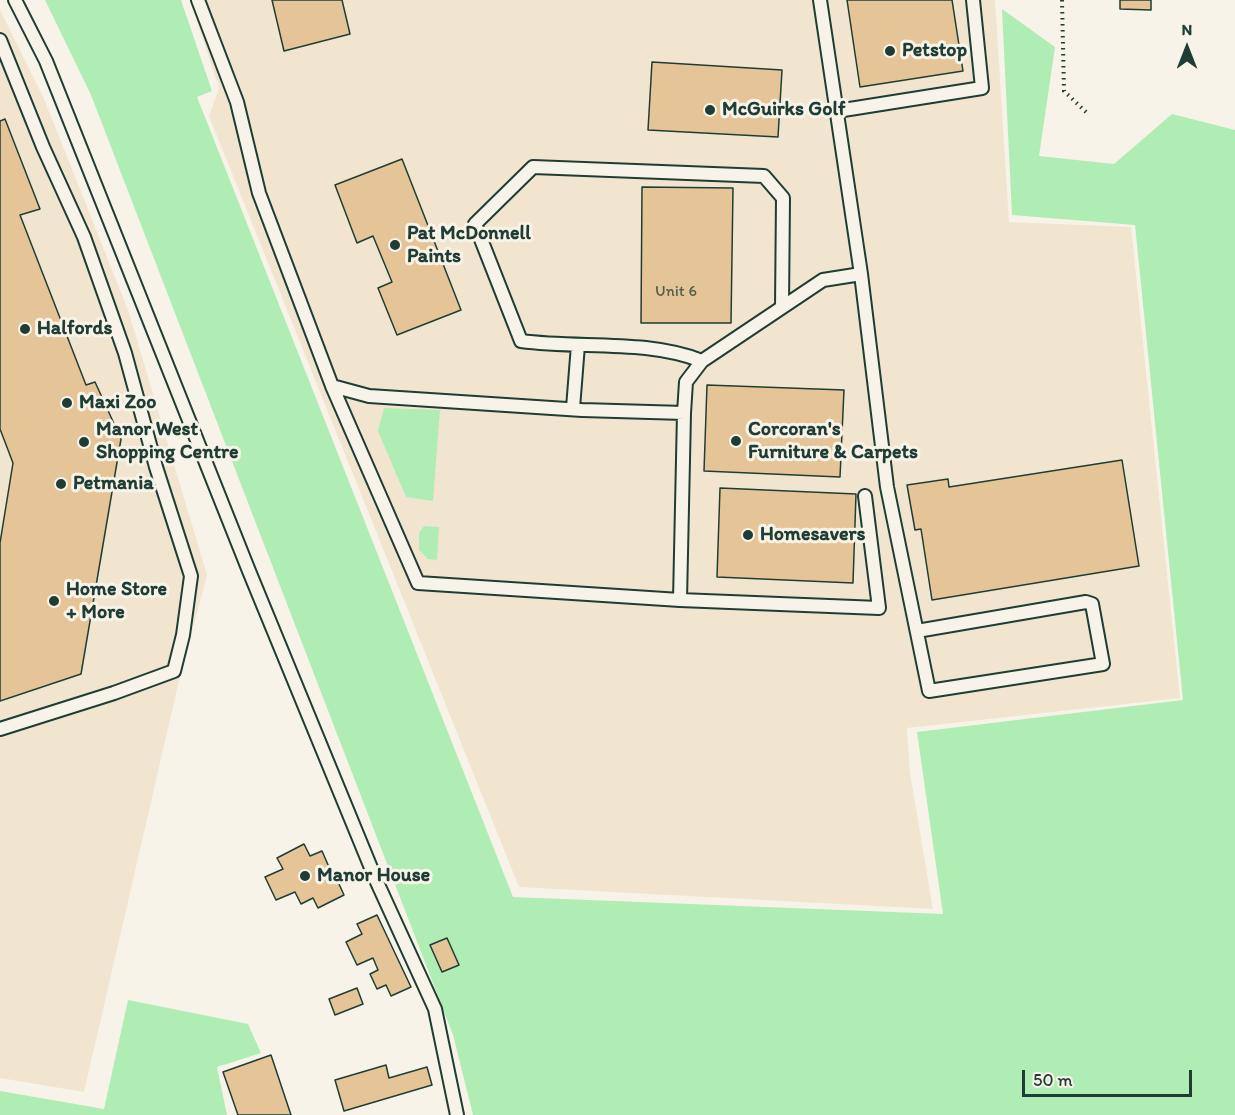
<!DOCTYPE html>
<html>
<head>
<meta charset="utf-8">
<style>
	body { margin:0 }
	#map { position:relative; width:1235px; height:1115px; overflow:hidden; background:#f7f3e8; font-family:Itim,sans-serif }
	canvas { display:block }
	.north { position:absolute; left:1157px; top:18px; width:60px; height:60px; -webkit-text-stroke:4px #f7f3e8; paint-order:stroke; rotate:0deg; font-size:16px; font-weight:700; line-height:24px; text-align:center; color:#1f3d34 }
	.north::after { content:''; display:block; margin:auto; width:21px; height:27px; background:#1f3d34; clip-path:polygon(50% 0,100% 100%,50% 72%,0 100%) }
	.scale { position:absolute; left:1022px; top:1070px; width:170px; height:27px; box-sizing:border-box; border:3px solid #1f3d34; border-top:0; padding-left:8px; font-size:18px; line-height:21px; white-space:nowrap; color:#1f3d34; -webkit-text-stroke:4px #f7f3e8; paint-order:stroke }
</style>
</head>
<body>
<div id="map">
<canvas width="1235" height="1115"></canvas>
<div class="north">N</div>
<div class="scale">50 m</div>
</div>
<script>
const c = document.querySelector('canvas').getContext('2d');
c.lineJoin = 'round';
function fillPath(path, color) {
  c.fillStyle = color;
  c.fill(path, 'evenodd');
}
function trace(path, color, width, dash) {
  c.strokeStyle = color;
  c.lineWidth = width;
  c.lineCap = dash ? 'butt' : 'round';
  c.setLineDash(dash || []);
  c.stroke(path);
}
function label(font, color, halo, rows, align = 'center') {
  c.font = font + ' Itim,sans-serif';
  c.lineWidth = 6;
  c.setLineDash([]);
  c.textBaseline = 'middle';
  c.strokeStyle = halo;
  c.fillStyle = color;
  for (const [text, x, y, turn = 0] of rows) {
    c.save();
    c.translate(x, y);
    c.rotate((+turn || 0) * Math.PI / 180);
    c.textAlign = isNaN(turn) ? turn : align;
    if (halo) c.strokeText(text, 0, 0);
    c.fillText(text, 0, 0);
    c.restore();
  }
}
const built = new Path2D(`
	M190,0H995L1009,222L1131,227L1180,698L907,728L910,773L933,909L519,887L209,116L219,88Z
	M0,10L45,101L128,310L207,575L178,685L84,1092L0,1078Z`);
const green = new Path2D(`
	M45,0H181L212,91L197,97L513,897L943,914L917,732L1183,700L1135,225L1012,215L1002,9L1055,47L1039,156L1114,164L1172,114L1235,130V1115H473L453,1035L91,95Z
	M384,408L440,410L433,501L406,497L378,431Z
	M424,526L439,527L437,560L428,559L419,550V533Z
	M128,1000L248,1024L261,1053L217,1067L227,1115H0V1091L104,1109Z`);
const building = new Path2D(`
	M272,0H342L350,34L284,51Z
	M847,0H952L963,71L860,87Z
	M1120,0H1151V10L1120,9Z
	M652,62L782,70L778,137L648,130Z
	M5,119L40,209L20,215L86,385L95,382L121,439L81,674L0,701V543L13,463L0,429V121Z
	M402,159L461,310L397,335L378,288L392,282L373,236L357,243L335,185Z
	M642,187L733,188L731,323H641Z
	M707,385L844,390L840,477L704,471Z
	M1122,460L1139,566L932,600L921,529L915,530L907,485L948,479L949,487Z
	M720,488L856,494L853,583L717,577Z
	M304,844L310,856L322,851L332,874L339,870L344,881L339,884L344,895L318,908L313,898L301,904L295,892L276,900L265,877L283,869L277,858Z
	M377,915L411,987L391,996L386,985L377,989L370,974L378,970L373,958L357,965L346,942L362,934L357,924Z
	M447,938L459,965L442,972L430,945Z
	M357,988L363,1004L335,1015L329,999Z
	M271,1055L291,1115H238L223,1072Z
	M386,1065L389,1078L427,1067L432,1085L344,1111L335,1080Z`);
const path = new Path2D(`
	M1062,0L1064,91L1087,113`);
const service = new Path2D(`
	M15,0L46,61L249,571L376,880L435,1009L457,1115
	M198,0L237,102L259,193L332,386L369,396L582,410L684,413L686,382L702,361L823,280L861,274
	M820,0L861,274L887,487L929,691L1103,664L1092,604L1086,602L917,631
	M0,40L43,147L84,237L125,353L156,467L191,576L183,635L174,671L114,693L0,729
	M837,111L982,88L973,0
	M702,361C646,339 580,349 521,341L475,224L533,167L764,176L783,198L782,307
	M332,386L418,583L680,600L684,413
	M573,408L578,345
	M680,600L879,608L865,496`);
const markers = [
	[890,51,6,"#1f3d34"],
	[710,110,6,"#1f3d34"],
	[395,245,6,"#1f3d34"],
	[25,329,6,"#1f3d34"],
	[67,403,6,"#1f3d34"],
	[736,441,6,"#1f3d34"],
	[84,442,6,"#1f3d34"],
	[61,484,6,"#1f3d34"],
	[748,535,6,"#1f3d34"],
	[54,601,6,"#1f3d34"],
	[305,876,6,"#1f3d34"]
];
const numberNames = [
	["Unit 6",676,292]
];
const poiNames = [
	["Petstop",902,51],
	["McGuirks Golf",722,110],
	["Pat McDonnell",407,234],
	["Paints",407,257],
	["Halfords",37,329],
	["Maxi Zoo",79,403],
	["Manor West",96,430],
	["Shopping Centre",96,453],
	["Corcoran's",748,430],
	["Furniture & Carpets",748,453],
	["Petmania",73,484],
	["Homesavers",760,535],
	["Home Store",66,590],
	["+ More",66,613],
	["Manor House",317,876]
];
fillPath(built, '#f2e5d0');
fillPath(green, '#afedb4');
fillPath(building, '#e5c597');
trace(building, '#1f3d34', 1.5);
trace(service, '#1f3d34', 16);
trace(path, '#1f3d34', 4, [1.5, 4.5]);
trace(service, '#f7f3e8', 12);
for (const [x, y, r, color] of markers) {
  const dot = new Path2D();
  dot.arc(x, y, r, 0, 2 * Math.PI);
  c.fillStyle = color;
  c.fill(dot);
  trace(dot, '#f7f3e8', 2);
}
label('16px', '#505f4d', null, numberNames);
label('bold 20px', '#1f3d34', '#f7f3e8', poiNames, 'left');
</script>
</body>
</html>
